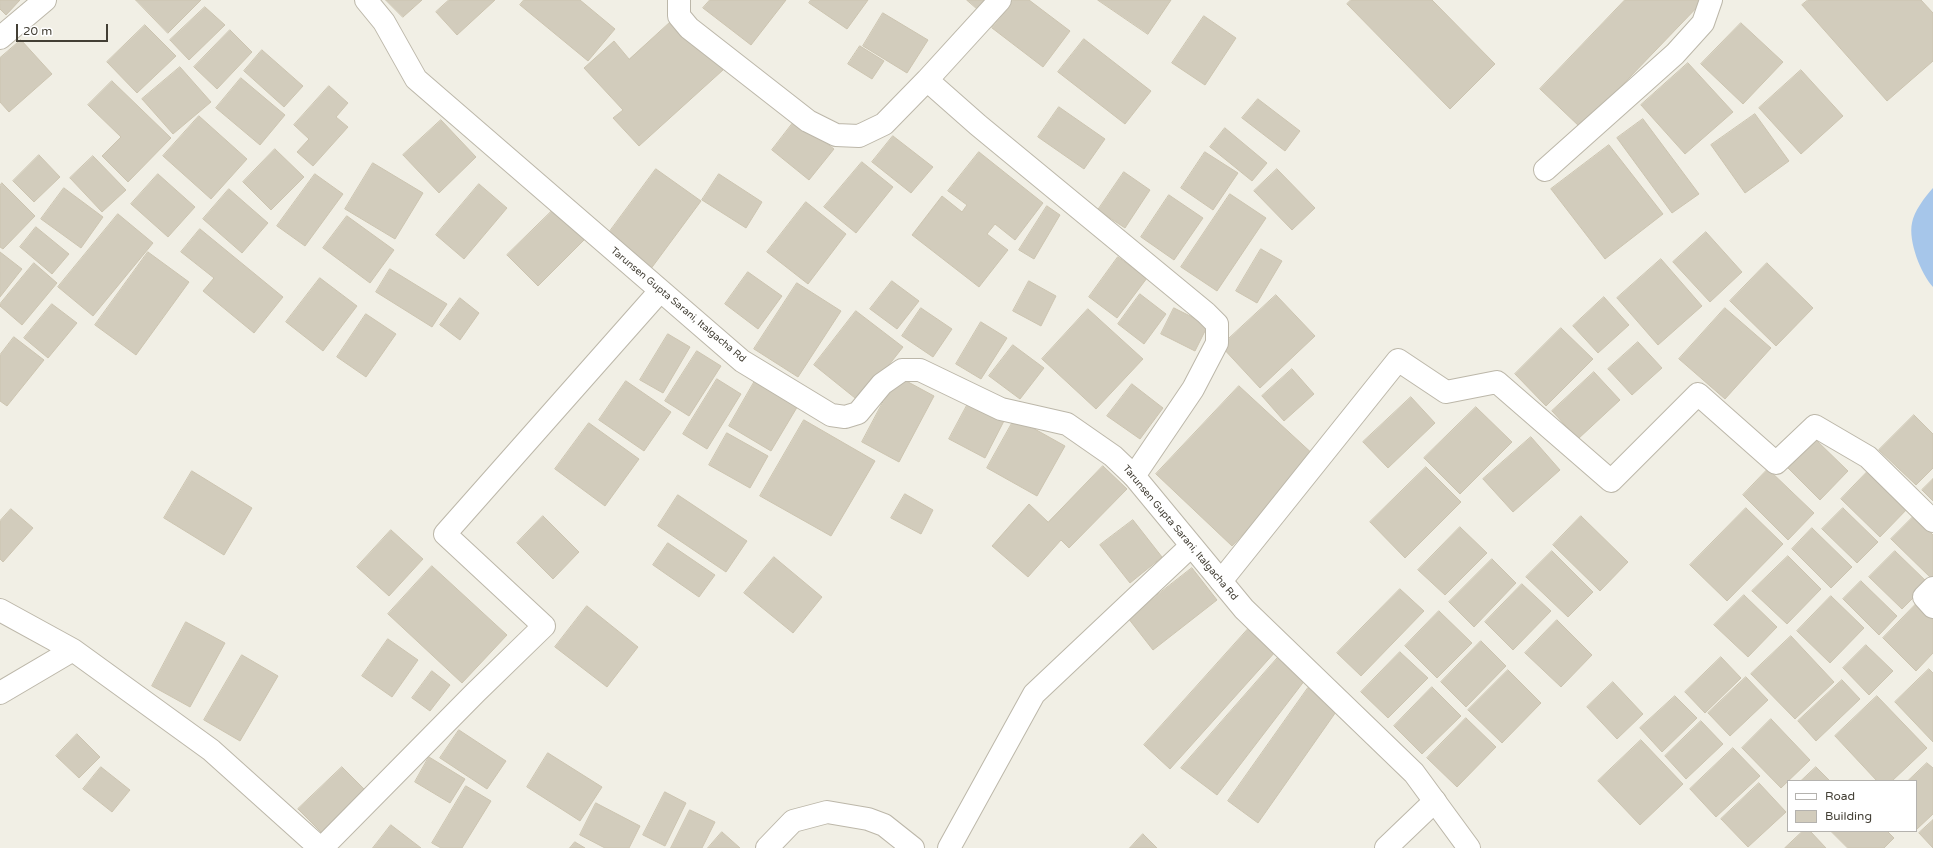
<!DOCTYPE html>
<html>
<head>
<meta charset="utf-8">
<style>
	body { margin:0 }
	#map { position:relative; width:1933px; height:848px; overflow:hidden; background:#f1efe5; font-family:"Varela Round",sans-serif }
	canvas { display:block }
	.legend { position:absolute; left:1787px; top:780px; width:130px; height:52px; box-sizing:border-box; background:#fff; border:1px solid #b4b2ae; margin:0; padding:5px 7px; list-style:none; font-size:12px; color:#433f35 }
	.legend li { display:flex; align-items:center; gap:8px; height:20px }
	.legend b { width:20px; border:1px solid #b4b2ae }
	.scale { position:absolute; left:16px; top:24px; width:92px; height:18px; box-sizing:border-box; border:2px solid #433f35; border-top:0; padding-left:5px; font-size:12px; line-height:14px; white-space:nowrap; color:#433f35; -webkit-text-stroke:3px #fff; paint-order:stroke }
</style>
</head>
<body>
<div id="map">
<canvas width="1933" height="848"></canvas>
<ul class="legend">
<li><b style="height:5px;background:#fff"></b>Road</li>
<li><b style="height:11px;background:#d2ccbc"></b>Building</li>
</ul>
<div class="scale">20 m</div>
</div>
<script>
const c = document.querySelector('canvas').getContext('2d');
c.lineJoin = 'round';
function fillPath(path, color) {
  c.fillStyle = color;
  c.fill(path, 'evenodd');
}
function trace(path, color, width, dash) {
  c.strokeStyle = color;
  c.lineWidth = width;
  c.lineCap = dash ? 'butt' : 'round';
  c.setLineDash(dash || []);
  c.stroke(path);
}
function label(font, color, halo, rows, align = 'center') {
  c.font = font + ' "Varela Round",sans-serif';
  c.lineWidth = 3;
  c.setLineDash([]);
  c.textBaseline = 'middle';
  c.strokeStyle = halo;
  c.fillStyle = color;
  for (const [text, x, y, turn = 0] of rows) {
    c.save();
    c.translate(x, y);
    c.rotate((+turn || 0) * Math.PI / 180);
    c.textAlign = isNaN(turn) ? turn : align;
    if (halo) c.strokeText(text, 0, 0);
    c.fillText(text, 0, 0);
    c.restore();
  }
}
const water = new Path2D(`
	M1933,188V287C1921,274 1908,241 1912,223C1914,211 1925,197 1933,188Z`);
const building = new Path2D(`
	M0,0H20L6,15L0,9Z
	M136,0H201L168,33Z
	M386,0H422L403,17Z
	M449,0H495L457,35L436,12Z
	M524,0H580L615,29L588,61L520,5Z
	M710,0H786L751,45L703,8Z
	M811,0H868L847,29L809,3Z
	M967,0H992L981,12Z
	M1013,0H1029L1070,31L1043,67L992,28Z
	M1098,0H1171L1148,34Z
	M1351,0H1432L1495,64L1450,109L1347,4Z
	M1625,0H1704L1581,128L1540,89Z
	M1808,0H1921L1933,13V61L1887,101L1802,5Z
	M205,7L225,25L189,60L170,40Z
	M883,13L928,40L907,73L863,46Z
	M1204,16L1236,38L1205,85L1172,63Z
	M676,17L723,70L639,146L613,118L623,110L584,68L614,41L629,59Z
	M1741,23L1783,62L1743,104L1701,64Z
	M145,25L176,56L137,93L107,62Z
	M230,30L252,52L217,89L194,67Z
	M1084,39L1151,91L1125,124L1058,72Z
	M21,40L52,74L9,112L0,102V58Z
	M860,46L884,61L872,79L848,64Z
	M262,50L303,86L284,107L244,71Z
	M1688,63L1733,112L1685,154L1641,105Z
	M180,67L211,102L173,134L142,99Z
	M1801,70L1843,116L1801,154L1759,108Z
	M241,78L285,115L260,145L216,108Z
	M112,81L171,138L128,182L102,156L121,137L88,105Z
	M329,86L348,103L336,117L348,127L313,166L297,152L309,139L294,125Z
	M1258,99L1300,131L1285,151L1242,118Z
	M1059,107L1105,139L1084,169L1038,137Z
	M1755,114L1789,161L1745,193L1711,145Z
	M199,116L247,159L211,199L163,156Z
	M796,119L834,149L809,180L772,150Z
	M1643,119L1699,194L1672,213L1617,138Z
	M441,120L476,157L439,193L403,155Z
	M1225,128L1267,163L1252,181L1210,147Z
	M893,136L933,167L911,193L872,162Z
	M1609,145L1663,214L1605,259L1551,189Z
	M275,149L304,177L271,210L243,182Z
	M979,152L1043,203L1015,240L995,224L987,234L1008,250L979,287L912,235L942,196L962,212L967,205L948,191Z
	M1205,152L1238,173L1213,210L1181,188Z
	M39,155L60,177L34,202L13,181Z
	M93,156L126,190L102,212L70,178Z
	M862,162L893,187L856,233L824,207Z
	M373,163L423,193L395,239L345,209Z
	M656,169L701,201L650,270L605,238Z
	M1277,169L1315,208L1292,230L1254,191Z
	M1124,172L1150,190L1125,228L1098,210Z
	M158,174L195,207L168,237L131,204Z
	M315,174L343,194L305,246L277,226Z
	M719,174L762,202L746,228L702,200Z
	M2,183L35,216L3,249L0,247V186Z
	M479,184L507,208L464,259L436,235Z
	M64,188L103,217L81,248L41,219Z
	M229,189L268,223L242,253L203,219Z
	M1230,194L1266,218L1217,291L1181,267Z
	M1169,195L1203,218L1174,260L1141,237Z
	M806,202L846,234L808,284L767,252Z
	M1047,206L1060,215L1034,259L1019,250Z
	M556,207L587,237L538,286L507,255Z
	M118,214L153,243L93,316L58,287Z
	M347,216L394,250L370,283L323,248Z
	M36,227L69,254L52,274L20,247Z
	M200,229L283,297L254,333L203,291L214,278L181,252Z
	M1706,232L1742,272L1710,302L1673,262Z
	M1261,249L1282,261L1257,303L1236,291Z
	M0,252L22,269L0,297Z
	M148,252L189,282L136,355L95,325Z
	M1118,257L1147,278L1117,318L1089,297Z
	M1661,259L1702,306L1658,345L1617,298Z
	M34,263L57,283L22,325L0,306V304Z
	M1767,263L1813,308L1776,346L1730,301Z
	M390,269L447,304L432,327L376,292Z
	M748,272L782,296L758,329L725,304Z
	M320,278L357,306L323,351L286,322Z
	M892,281L919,301L897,329L870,309Z
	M1029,281L1056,296L1041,326L1013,311Z
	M797,283L841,311L798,377L754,349Z
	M1140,294L1166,314L1144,344L1118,324Z
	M1276,295L1315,336L1260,388L1221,346Z
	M1604,297L1629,325L1598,353L1573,326Z
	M460,298L479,313L460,340L440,325Z
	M52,304L77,323L48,358L24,338Z
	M921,308L952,329L933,357L902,336Z
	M1174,308L1208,325L1195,351L1161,334Z
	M1725,308L1771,348L1725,399L1679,359Z
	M1088,309L1143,359L1096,409L1042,359Z
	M856,311L903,347L860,402L814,365Z
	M366,314L396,334L366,377L337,357Z
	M981,322L1007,338L981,379L956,364Z
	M1561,328L1593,359L1546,406L1515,374Z
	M668,334L690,347L663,393L640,380Z
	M14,337L44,360L7,406L0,401V355Z
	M1638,342L1662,368L1632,395L1608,369Z
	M1013,345L1044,368L1020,399L989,376Z
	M697,351L721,366L689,416L665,401Z
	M1292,369L1314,394L1284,421L1262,396Z
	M1594,372L1620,400L1578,439L1552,411Z
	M897,376L934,396L899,462L862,442Z
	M717,379L741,394L707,449L683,434Z
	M756,379L799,404L771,451L729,426Z
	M626,381L671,412L644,451L599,420Z
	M1132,384L1163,408L1140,439L1107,416Z
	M1239,386L1316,457L1232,546L1156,474Z
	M1411,397L1435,423L1388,468L1363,442Z
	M971,398L1006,417L985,458L949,439Z
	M1476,407L1512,442L1460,494L1424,458Z
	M1914,415L1933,434V468L1916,485L1879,450Z
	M1015,418L1065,446L1037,496L987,468Z
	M804,420L875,461L831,536L760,496Z
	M589,423L639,459L605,506L555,469Z
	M727,433L768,456L750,488L709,465Z
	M1531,437L1560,470L1513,512L1483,479Z
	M1814,438L1848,471L1820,500L1786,466Z
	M1103,466L1127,489L1069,548L1061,540L1028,577L992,546L1029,504L1048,522Z
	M1426,467L1461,502L1405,558L1370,522Z
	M1871,468L1910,506L1880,537L1841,499Z
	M1768,469L1814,513L1788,540L1743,495Z
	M192,471L252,508L224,555L164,518Z
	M1933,479V501L1922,490Z
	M905,494L933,510L921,534L891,518Z
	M678,495L747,541L726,572L658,526Z
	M1746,508L1783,544L1727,601L1690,565Z
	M1843,508L1878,542L1857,563L1822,529Z
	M11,509L33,528L3,562L0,559V521Z
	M543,516L579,552L553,579L517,543Z
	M1581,516L1628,562L1600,591L1553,545Z
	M1914,516L1933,535V580L1891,539Z
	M1133,520L1162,557L1130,583L1100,545Z
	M1460,527L1487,553L1445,595L1418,570Z
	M1812,528L1852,567L1831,588L1792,549Z
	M391,530L423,559L389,596L357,567Z
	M668,543L715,575L699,597L653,565Z
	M1552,551L1593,592L1568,617L1526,577Z
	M1895,551L1928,583L1902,609L1869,577Z
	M1788,556L1821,589L1787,624L1752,591Z
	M774,557L822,597L793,633L744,593Z
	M1492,559L1516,583L1474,627L1449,602Z
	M432,566L507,635L462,683L388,614Z
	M1192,568L1217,600L1153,650L1128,618Z
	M1861,581L1897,616L1879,635L1843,599Z
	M1522,584L1551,611L1513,650L1485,622Z
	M1400,589L1424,611L1361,676L1337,653Z
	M1744,595L1777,627L1748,657L1714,625Z
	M1831,596L1864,628L1830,663L1797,631Z
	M1920,600L1933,613V653L1916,671L1883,638Z
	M587,606L638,647L607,687L555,647Z
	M1439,611L1472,643L1437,678L1405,646Z
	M1557,620L1592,655L1561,687L1525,653Z
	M186,622L225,643L190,707L152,686Z
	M1249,628L1276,651L1170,769L1144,745Z
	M1791,636L1834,682L1795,719L1751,674Z
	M388,639L418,660L392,697L362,676Z
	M1481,641L1506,666L1466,707L1441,682Z
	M1866,645L1893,671L1869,695L1843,668Z
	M1400,652L1428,678L1388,718L1361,692Z
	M1281,654L1305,680L1217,795L1181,768Z
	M242,655L278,676L240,741L204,720Z
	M1721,657L1741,678L1705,713L1685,692Z
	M1929,669L1933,673V742L1895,702Z
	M1508,670L1541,703L1502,743L1468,710Z
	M432,671L450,685L430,711L412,698Z
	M1746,677L1768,700L1730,736L1708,713Z
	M1842,680L1860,699L1816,741L1798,721Z
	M1613,682L1643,714L1617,739L1587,707Z
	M1432,687L1461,716L1422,754L1394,726Z
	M1308,688L1338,709L1258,823L1228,801Z
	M1675,696L1697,718L1662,752L1640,728Z
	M1877,696L1927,748L1892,781H1877L1835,736Z
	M1466,718L1496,747L1457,787L1427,758Z
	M1771,719L1810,760L1781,788L1742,748Z
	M1701,721L1723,744L1686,779L1665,756Z
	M459,730L506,761L487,789L440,758Z
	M77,734L100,757L79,778L56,756Z
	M1641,740L1683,784L1640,825L1598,781Z
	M1733,748L1760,776L1716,817L1690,789Z
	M548,753L602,787L580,821L527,787Z
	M429,757L465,779L450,803L415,782Z
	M1927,763L1933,768V814L1916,830V781H1908Z
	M101,767L130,790L112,812L83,789Z
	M342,767L366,791L322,833L298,809Z
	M1816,767L1830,781H1801Z
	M1759,783L1786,812L1748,847L1721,819Z
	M466,786L491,801L462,848H441L432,843Z
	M665,792L686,803L665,846L643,835Z
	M596,803L640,826L629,848H605L580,835Z
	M690,810L715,822L702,848H671Z
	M1933,820V848L1919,833Z
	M391,825L421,848H373Z
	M1803,831H1810L1826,848H1785Z
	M1831,831H1887L1894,838L1884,848H1848Z
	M722,832L740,848H708Z
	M1143,834L1157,848H1130Z
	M575,842L585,848H570Z`);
const minor = new Path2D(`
	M679,0V16L689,28L808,121L836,135L859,136L884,124L927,80
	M1000,0L927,80L978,125L1206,313L1217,324V343L1193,389L1134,476
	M0,38L45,0
	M1545,170L1675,54L1703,23L1711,0
	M1221,581L1398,360L1446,392L1497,382L1611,481L1698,394L1776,463L1815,426L1868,457L1933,521
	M1933,588L1924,597L1933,607
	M0,610L73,650L0,693
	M73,650L211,750L320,848
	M322,848L476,692L544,626L445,534L660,291
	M767,848L793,821L827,812L868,819L884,825L913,848
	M949,848L1034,694L1191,546
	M1386,848L1435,801`);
const tertiary = new Path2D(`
	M366,0L384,22L416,79L742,361L831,415L845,417L858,413L882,384L902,370H920L1001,409L1067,424L1113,456L1134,476L1244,609L1414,773L1469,848`);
const streetNames = [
	["Tarunsen Gupta Sarani, Italgacha Rd",678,305,40],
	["Tarunsen Gupta Sarani, Italgacha Rd",1180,533,50]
];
fillPath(water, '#a6c6ea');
fillPath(building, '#d2ccbc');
trace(building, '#ccc4b0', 1);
trace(minor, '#bcb7a9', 24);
trace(tertiary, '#bcb7a9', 24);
trace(minor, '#fff', 22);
trace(tertiary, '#fff', 22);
label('10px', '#433f35', '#fff', streetNames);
</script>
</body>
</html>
